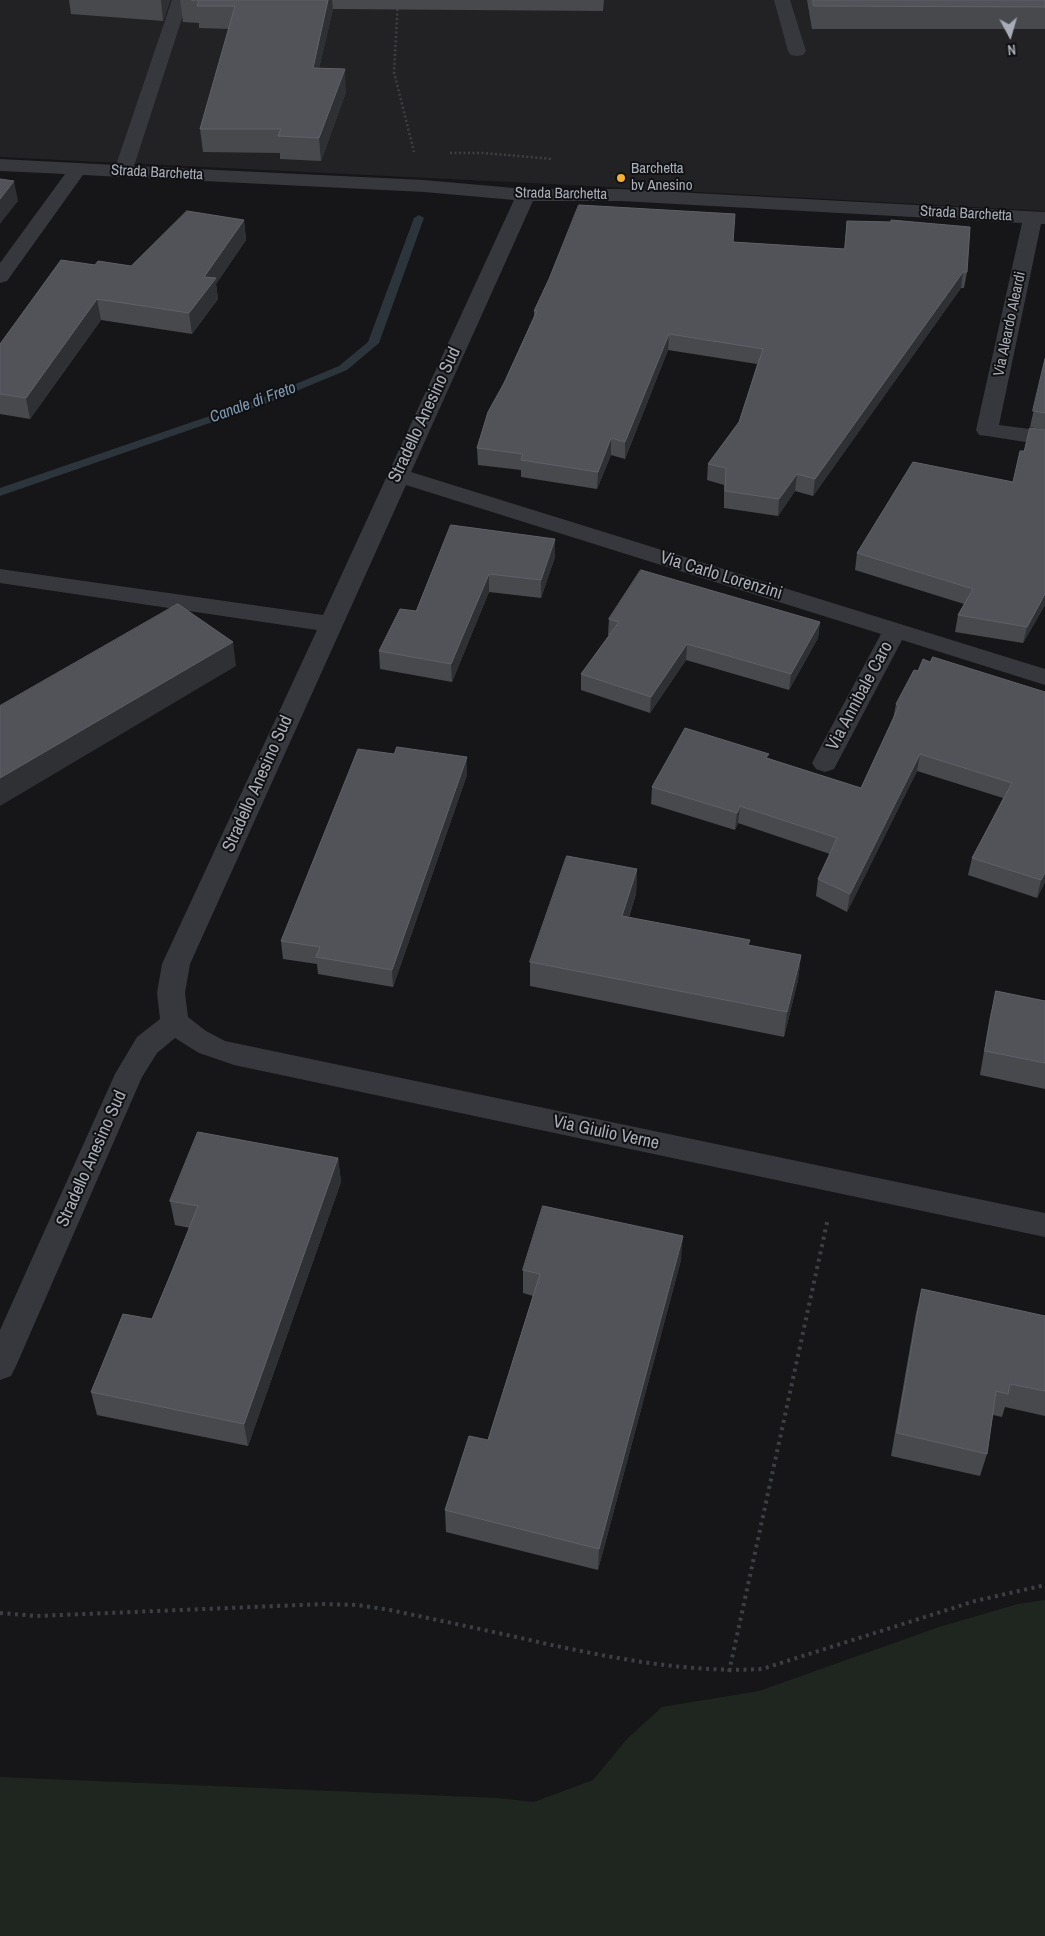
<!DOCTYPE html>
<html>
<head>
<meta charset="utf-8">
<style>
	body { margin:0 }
	#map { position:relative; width:1045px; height:1936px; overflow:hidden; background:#161618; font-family:"Archivo Narrow",sans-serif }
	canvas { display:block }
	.north { position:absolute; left:985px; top:10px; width:50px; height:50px; -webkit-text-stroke:4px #111113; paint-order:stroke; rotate:174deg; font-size:14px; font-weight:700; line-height:20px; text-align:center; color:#a8adb8 }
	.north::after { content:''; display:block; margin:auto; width:18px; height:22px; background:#a8adb8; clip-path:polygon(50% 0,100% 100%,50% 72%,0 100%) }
</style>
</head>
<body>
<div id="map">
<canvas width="1045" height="1936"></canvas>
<div class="north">N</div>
</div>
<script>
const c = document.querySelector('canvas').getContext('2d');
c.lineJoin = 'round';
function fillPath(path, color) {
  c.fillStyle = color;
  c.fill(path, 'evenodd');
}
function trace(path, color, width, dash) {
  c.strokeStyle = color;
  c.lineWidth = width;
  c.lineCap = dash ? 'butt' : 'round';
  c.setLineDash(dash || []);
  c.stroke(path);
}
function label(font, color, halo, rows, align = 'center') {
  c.font = font + ' "Archivo Narrow",sans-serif';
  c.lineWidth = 4;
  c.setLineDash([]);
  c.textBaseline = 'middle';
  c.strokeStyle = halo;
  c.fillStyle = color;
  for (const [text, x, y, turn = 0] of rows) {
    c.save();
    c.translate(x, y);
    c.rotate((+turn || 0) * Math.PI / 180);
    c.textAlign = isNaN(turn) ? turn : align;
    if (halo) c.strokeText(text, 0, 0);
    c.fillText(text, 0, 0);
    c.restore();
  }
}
const built = new Path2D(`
	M0,0H1045V211L551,184L0,157Z`);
const green = new Path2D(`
	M1045,1600V1936H0V1777L498,1798L534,1802L593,1780L627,1739L662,1707L759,1691L939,1627L1018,1604Z`);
const stream = new Path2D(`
	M419,215L424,218L379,343L347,370L270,402L0,496V488L262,398L339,366L368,342L414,218Z`);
const pathFar1 = new Path2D(`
	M398,0L394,72L414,152
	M450,153H483L553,159`);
const path = new Path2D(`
	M0,1613L37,1616L325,1604L357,1605L390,1610C442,1621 495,1632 547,1644C618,1659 689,1673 762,1669L975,1601L1045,1585
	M729,1672L828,1218`);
const minor = new Path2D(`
	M172,0H188L134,166L424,180L525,189H621L1045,212V224H1041L999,425L1045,431V445L987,436L979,435L976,430L1022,223L621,201H533L411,472L1045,669V685L902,640L834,769L825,772L816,769L812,763L881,634L406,485L190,964L185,993L188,1017L206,1031L225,1041L1045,1213V1237L234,1065L199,1053L175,1038L157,1053L142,1077L16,1366L11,1376L0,1380V1330L115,1074L137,1037L160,1019L157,993L162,964L317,630L0,583V569L323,615L514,200L424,192L83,175L7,281L0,283V263L65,174L0,171V159L116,165Z
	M774,0H790L806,51L803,55L797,56L791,55L788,51Z`);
const wall = new Path2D(`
	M69,0H170L163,21L71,14Z
	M180,0H604L603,11L333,9L319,68L346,92L321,161L280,159V153L203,152L200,129L229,29L199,28V23L183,22Z
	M807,0H1045V29H812Z
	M244,220L246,240L216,284L218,299L192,334L101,320L30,419L0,414V344L95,265L131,266Z
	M847,221L967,272L964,288H961L813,496L795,491L778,516L724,508V485L707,480L708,464L739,422L757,364L668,350L625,459L611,455L597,489L521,477V470L478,465L477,448L504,383L534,316V311L733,242L844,249Z
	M1045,359V430L1030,427Z
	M1045,430V605L1023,643L955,632L958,615L964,604L855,570L857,553L1013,482L1024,451Z
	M451,525L555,557L541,598L489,592L452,682L380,669L379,651L416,611Z
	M609,619L820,622L818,638L789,690L686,660L650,713L581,690V674L609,635H608Z
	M1045,692V882L1037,898L968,875L972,858L1003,798L917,771L847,912L816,896L818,879L830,854L738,823L735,830L651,804L652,787L768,758L861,788L893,719L896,704Z
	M394,754L467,757V775L393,987L318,974L317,964L283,959L281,941Z
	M637,869L636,894L629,917L749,946L801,955L798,980L784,1037L530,986V962Z
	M996,991L1045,1001V1089L980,1075L990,1016Z
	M338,1158L341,1182L248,1446L97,1415L91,1392L152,1319L190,1228L175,1225L170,1201Z
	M681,1260L598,1570L446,1532L445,1510L488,1440L533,1296L523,1293V1270Z
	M922,1289L1045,1316V1416L1005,1407L1002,1417L993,1415L987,1454L980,1476L891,1456L916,1313Z`);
const shadedWall = new Path2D(`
	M161,0H170L163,21Z
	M328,0H332L333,9L314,91L313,68Z
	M345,69L346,92L321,161L319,138Z
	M14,181L18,201L0,224V199Z
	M244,220L246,240L216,284L218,299L192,334L189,313L204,277Z
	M963,272L961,288L813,496L815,479Z
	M97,299L101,320L30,419L26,398Z
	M669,334L668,350L625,459V442Z
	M611,438V455L597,489L598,472Z
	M797,474L795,491L778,516L779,499Z
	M555,539V557L541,598V580Z
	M489,574V592L452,682L451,664Z
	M1045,594V605L1023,643L1027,627Z
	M820,622L818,638L789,690L791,674Z
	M233,642L236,666L0,806V778Z
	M687,644L686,660L650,713L651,697Z
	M920,754L917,771L847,912L850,894Z
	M467,757V775L393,987L392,970Z
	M740,806L738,823L735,830L737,813Z
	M637,869L636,894L621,940L622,916Z
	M1045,873V882L1037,898L1041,880Z
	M801,955L798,980L784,1037L787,1012Z
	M338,1158L341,1182L248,1446L244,1424Z
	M683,1236L681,1260L598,1570L599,1549Z`);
const building = new Path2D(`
	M192,0H328L313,68L345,69L319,138L278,136L281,129H200L235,6H197L199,0Z
	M813,0H1045V7L814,6Z
	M0,179L14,181L0,199Z
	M579,205L735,214L733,242L845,249L847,221L891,222V220L970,227L967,272H963L815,479L797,474L779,499L725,491L726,468L708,464L739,422L763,349L669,334L625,442L611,438L598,472L521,460L523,454L477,448L488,412L504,383L537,311H534L549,279Z
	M187,211L244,220L204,277L216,278L189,313L97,299L26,398L0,394V344L61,260L95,265L98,261L131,266Z
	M1045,359V413L1033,411Z
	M1030,428L1045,430V594L1027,627L958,615L973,589L857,553L913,462L1013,482L1020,451H1024Z
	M451,525L555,539L541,580L489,574L451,664L379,651L400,609L416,611Z
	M641,570L820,622L791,674L687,644L651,697L581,674L619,622L609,619Z
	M178,604L233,642L0,778V706Z
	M933,657L1045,692V873L1041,880L972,858L1012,783L920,754L850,894L818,879L837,838L740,806L737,813L652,787L685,728L769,754L766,758L861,788L899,706L896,704L914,670L918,671L923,659L930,662Z
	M397,747L467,757L392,970L316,957L320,947L281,941L358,749L394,754Z
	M567,856L637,869L622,916L750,940L748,945L801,955L787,1012L530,962Z
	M996,991L1045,1001V1063L985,1051Z
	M198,1132L338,1158L244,1424L91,1392L123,1314L152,1319L170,1276L198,1206L170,1201Z
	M543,1206L683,1236L599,1549L445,1510L469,1436L488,1440L540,1274L523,1270Z
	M922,1289L1045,1316V1391L1010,1384L1008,1394L996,1391L987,1454L897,1433Z`);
const markers = [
	[621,178,5,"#f2b134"]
];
const farPoinames = [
	["Barchetta",631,169],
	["bv Anesino",631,186]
];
const farStreetnames = [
	["Strada Barchetta",157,173,3],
	["Strada Barchetta",561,194,1],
	["Strada Barchetta",966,214,3],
	["Via Aleardo Aleardi",1010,324,-78]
];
const farWaternames = [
	["Canale di Freto",253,403,-20]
];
const streetNames = [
	["Stradello Anesino Sud",425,415,-65],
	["Via Carlo Lorenzini",721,576,17],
	["Via Annibale Caro",860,696,-62],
	["Stradello Anesino Sud",258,784,-66],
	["Via Giulio Verne",606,1133,12],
	["Stradello Anesino Sud",92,1159,-66]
];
fillPath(built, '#222225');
fillPath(green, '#1e261f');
fillPath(stream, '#2c353c');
trace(pathFar1, '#3d3f44', 2.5, [2, 2.5]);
trace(path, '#3d3f44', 4, [3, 4.5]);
fillPath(minor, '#37383d');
fillPath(wall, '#47494d');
fillPath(shadedWall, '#2f3033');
fillPath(building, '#525359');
trace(building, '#5f6168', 1);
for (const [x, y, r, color] of markers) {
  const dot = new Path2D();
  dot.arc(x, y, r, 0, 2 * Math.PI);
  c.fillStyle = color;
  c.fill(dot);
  trace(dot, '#111113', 2);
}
label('15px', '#a8adb8', '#111113', farPoinames, 'left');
label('15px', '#a8adb8', '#111113', farStreetnames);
label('italic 16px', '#7f9bb3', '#111113', farWaternames);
label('18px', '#a8adb8', '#111113', streetNames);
</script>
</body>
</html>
